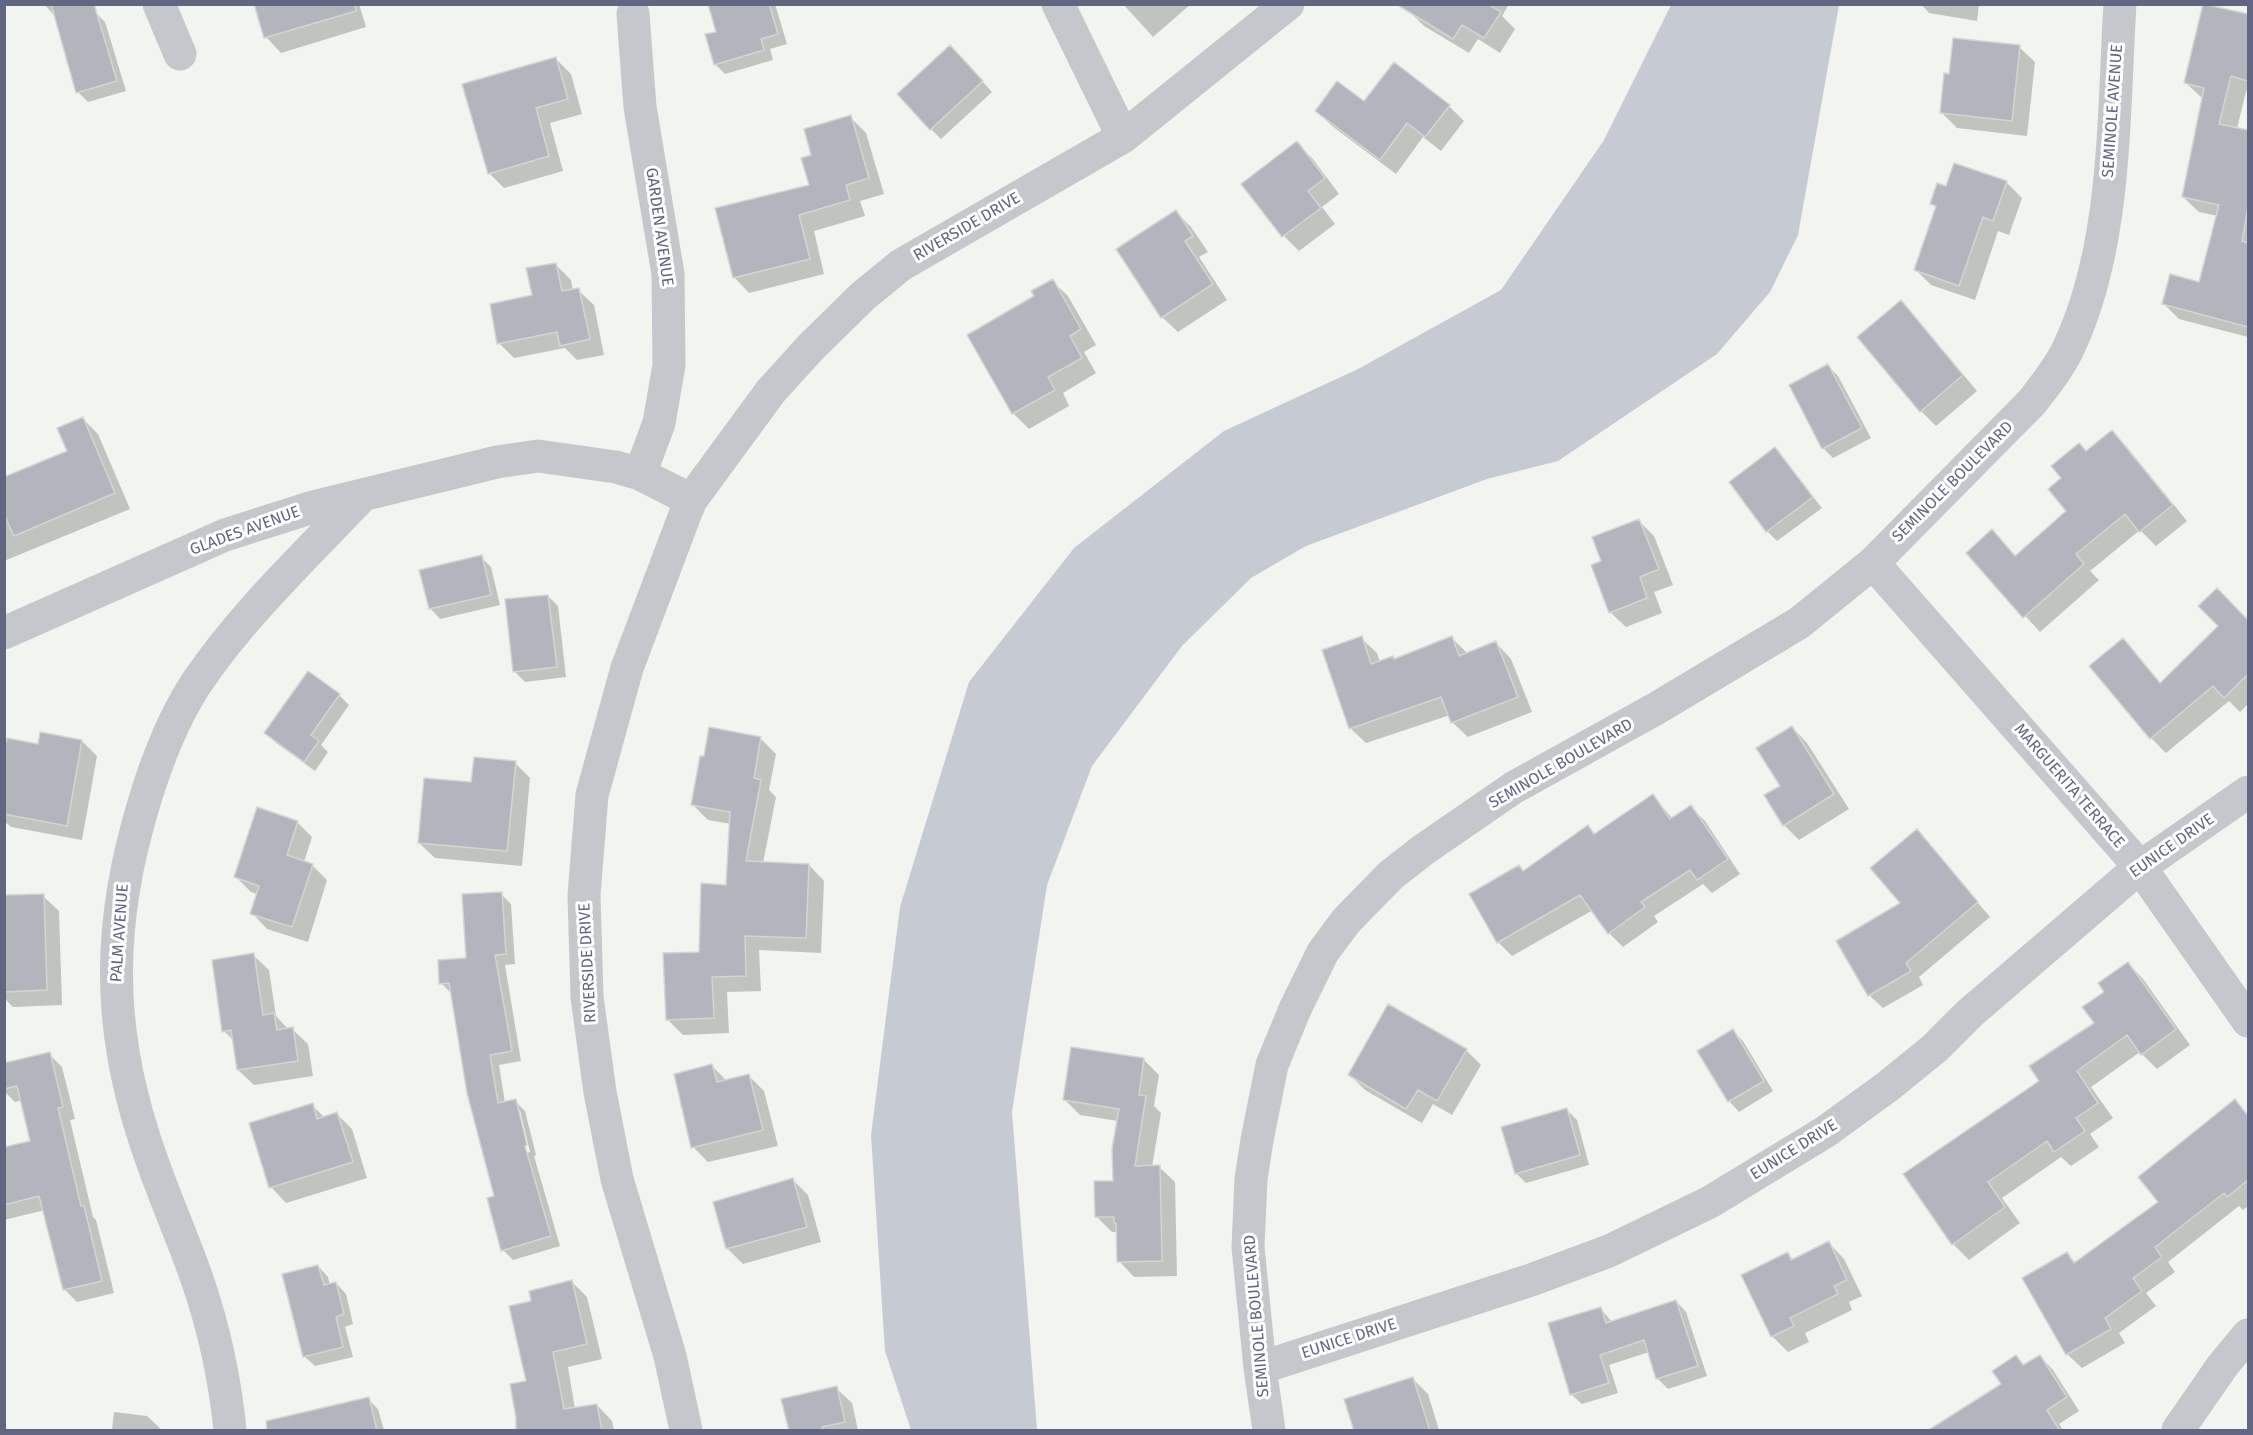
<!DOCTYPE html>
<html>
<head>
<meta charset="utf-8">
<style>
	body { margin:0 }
	#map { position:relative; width:2253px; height:1435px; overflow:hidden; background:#f2f4ef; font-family:"Fira Sans",sans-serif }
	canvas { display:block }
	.frame { position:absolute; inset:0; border:6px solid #616782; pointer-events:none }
</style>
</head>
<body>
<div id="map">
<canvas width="2253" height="1435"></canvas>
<div class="frame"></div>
</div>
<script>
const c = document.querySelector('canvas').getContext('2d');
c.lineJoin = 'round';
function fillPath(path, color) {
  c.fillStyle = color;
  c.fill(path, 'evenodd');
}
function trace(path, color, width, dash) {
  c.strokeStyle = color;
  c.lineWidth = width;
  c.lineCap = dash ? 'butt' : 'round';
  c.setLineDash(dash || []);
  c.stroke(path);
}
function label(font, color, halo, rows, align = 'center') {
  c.font = font + ' "Fira Sans",sans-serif';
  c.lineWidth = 6;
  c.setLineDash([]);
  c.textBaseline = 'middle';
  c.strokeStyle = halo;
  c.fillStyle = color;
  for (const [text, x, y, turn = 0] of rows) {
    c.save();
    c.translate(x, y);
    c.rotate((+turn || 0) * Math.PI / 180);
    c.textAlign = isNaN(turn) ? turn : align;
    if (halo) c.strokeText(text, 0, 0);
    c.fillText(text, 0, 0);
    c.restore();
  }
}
const water = new Path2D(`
	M1671,5H1839L1798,235L1770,292L1717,354L1558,461L1487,479L1306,546L1251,578L1182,646L1092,766L1047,885L1012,1112L1037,1430H911L885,1351L871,1135L900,907L969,682L1074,548L1224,431L1358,369L1501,290L1604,140Z`);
const shadow = new Path2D(`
	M44,4H94L97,14L105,22L126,91L88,102L78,92L55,13L53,14Z
	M256,4H359L366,27L281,53L266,37Z
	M709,4H775L787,44L770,49L773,60L725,74L715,64L718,33Z
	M1123,4H1191L1153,37Z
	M1412,4H1509L1502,16L1515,29L1500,53L1478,39L1469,53L1424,26L1409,11Z
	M1921,4H1979L1977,21L1929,13Z
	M2205,5L2248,15V92L2246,91L2237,129L2248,132V337L2179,319L2164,304L2200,283L2218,216L2199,212L2183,197L2203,99L2186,83Z
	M2019,47L2035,62L2027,136L1957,128L1942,113L1950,75Z
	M960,57L992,92L941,139L931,129Z
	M556,59L571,74L582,114L550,123L563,171L504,188L489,173Z
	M1449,106L1464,121L1441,151L1423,137L1396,174L1332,126L1317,111Z
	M850,117L866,133L884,194L860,201L865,216L814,231L824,274L749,293L734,277L810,186L813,156Z
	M1297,143L1312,158L1339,194L1322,207L1335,224L1299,251L1284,236L1244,184Z
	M2006,182L2022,198L2009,235L1998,231L1975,300L1931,285L1916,270L1937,208L1932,204L1947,188Z
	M1176,212L1191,227L1208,252L1199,257L1227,300L1178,332L1162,317Z
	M555,264L571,280L573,291L578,290L594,305L604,355L577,360L565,348L514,358L499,343Z
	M1052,281L1068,296L1096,345L1084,352L1096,373L1063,393L1069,406L1029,429L1013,413L969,335L1036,297Z
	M1901,302L1916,318L1977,391L1936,426L1921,411Z
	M1828,366L1838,376L1871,438L1833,458L1823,448Z
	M83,419L98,434L130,509L4,561V479L69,452Z
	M2112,432L2127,447L2187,521L2156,546L2140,530L2090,571L2099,580L2040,632L1968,553L1992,531L2016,557L2068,511L2063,478L2087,453Z
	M1775,449L1822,508L1777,541L1767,531L1731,482Z
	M1639,521L1654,536L1673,585L1654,592L1662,613L1626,627L1610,612L1603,562Z
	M481,557L491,567L500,605L440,619L430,608Z
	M2217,590L2248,622V704L2240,712L2229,701L2166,753L2151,738L2123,640L2161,683L2220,626Z
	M548,596L558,606L566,677L525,682L514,671Z
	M1361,638L1377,653L1380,662L1395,660L1452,638L1468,654L1496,643L1511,659L1532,712L1468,737L1452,722L1450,715L1366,743L1350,728Z
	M308,673L339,695L349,705L321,745L328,752L315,771L276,743L266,733Z
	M1792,727L1807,743L1849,809L1799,840L1784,825L1782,786Z
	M761,739L776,754L769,790L776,797L763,863L809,865L824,881L821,953L759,950L761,991L727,992L729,1033L683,1035L667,1019L700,953L727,886L731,824L708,820L692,804Z
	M82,741L97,756L82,840L11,827L4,821V759L39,745Z
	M515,763L530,778L522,866L435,858L419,843Z
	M1653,796L1673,819L1691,807L1705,821L1740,874L1712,893L1703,884L1654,916L1658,922L1623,947L1609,933L1593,910L1512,956L1498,942L1519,867L1525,872L1588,827L1595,835Z
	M297,822L312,837L304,862L312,865L327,880L308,942L267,929L252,913L258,894L251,892L236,877Z
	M1917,831L1990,917L1919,977L1923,985L1883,1008L1869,995L1902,904Z
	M501,894L511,904L515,964L505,965L521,1061L499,1065L505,1103L515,1101L525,1111L536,1155L534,1156L560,1246L513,1260L503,1250L496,1197L451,993L441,983L468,960ZM517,1110H520L530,1152L527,1153Z
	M43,896L59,911L62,1005L13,1007L4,998V897Z
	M253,955L269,970L276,1016L288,1029H292L308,1044L313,1076L254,1085L238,1070L234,1041L224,1031Z
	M2128,963L2143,979L2190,1045L2157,1069L2140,1052L2091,1087L2113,1118L2090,1134L2099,1147L2071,1166L2061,1157L2002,1198L2020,1223L1969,1260L1953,1244L1905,1175L2041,1081L2096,1023L2106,992Z
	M1733,1031L1743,1041L1773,1091L1739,1112L1729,1101L1699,1051Z
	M1466,1050L1481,1065L1452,1115L1433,1104L1422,1123L1365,1090L1350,1075Z
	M49,1054L62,1067L75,1119L70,1120L93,1217L96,1220L114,1293L77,1302L64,1289L45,1210L4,1220V1149L32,1142L22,1100L15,1102L4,1091V1065Z
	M1144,1060L1159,1075L1154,1106L1161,1113L1152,1167H1159L1175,1182L1177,1276L1134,1277L1119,1261L1118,1232H1112L1096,1216L1115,1182L1118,1121L1080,1115L1065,1100Z
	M712,1066L727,1081L749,1076L764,1091L778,1146L708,1162L693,1147Z
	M2235,1101L2248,1115V1206L2243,1210L2239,1206L2168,1262L2175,1272L2146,1293L2156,1306L2119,1333L2125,1343L2082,1368L2067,1354V1254L2076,1263L2160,1203Z
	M312,1105L325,1118L337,1114L352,1129L367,1178L286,1203L271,1187Z
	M1567,1110L1577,1120L1589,1165L1526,1183L1516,1173Z
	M793,1180L808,1195L821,1242L743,1264L728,1249L715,1203Z
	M1829,1243L1844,1259L1862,1296L1849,1302L1852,1310L1805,1333L1809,1342L1788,1352L1773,1337L1743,1276L1788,1254L1794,1260Z
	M318,1266L328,1277L330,1285L336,1283L346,1294L353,1324L345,1327L353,1357L315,1366L304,1356Z
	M572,1282L587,1297L602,1359L568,1367L575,1409L597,1405L612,1421L614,1430H520L528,1382L533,1302Z
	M1676,1301L1686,1312L1707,1376L1668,1389L1658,1379L1649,1352L1609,1365L1618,1393L1582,1404L1571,1394L1601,1309L1612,1322Z
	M2040,1356L2053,1370L2079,1411L2059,1424L2063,1430H1945L2003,1385L2016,1357L2025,1366Z
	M1412,1378L1428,1394L1439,1430H1356Z
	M836,1388L852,1403L858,1430H790Z
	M368,1399L378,1409L384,1430H311Z
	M114,1412L147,1416L162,1430H112Z`);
const building = new Path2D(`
	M51,4H94L117,81L76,93Z
	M254,4H355L356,11L264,38Z
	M708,4H769L778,34L761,39L764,50L714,65L705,34L716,32Z
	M1396,4H1488L1501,12L1484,38L1462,25L1453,39Z
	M2203,4L2248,14V81L2231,76L2219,124L2248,130V207L2242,241L2248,243V327L2162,304L2170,274L2199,282L2219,205L2182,197L2204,88L2184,83Z
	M1953,38L2020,45L2012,121L1940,113L1944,73L1949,74Z
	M950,45L983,81L930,130L897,94Z
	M556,57L568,99L536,108L549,156L488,174L462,84Z
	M1394,62L1450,105L1425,137L1407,123L1380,160L1315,111L1337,81L1364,101Z
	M851,115L869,178L846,185L850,200L799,215L810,259L733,278L715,208L809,185L801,158L811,155L804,129Z
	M1297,141L1325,178L1308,191L1321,208L1282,237L1241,184Z
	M1954,163L2007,181L1993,221L1983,217L1959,286L1914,270L1936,206L1930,204L1937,183L1946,186Z
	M1176,210L1193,236L1185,241L1213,284L1161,318L1116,249Z
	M556,263L562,291L579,288L590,339L560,346L557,332L497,344L490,304L532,295L526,268Z
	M1053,279L1081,329L1070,336L1082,358L1048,377L1055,390L1012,414L967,335L1034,296L1031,291Z
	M1901,300L1963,375L1920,412L1857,337Z
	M1828,364L1862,428L1822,449L1789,385Z
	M83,417L115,493L14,536L4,514V477L67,451L57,428Z
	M2112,430L2173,505L2139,532L2125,514L2076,554L2084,564L2023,618L1966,553L1992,529L2015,556L2066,511L2048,489L2061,478L2051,466L2079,443L2086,451Z
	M1775,447L1813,497L1766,532L1729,482Z
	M1639,519L1659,569L1640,577L1647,598L1609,613L1591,565L1601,561L1592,537Z
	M482,555L491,595L429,609L419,570Z
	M2217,588L2248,620V674L2224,698L2213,686L2150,739L2089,666L2123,638L2160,683L2218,626L2198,606Z
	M548,595L557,667L513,672L505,599Z
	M1362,636L1371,664L1393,656L1394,659L1452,636L1459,656L1496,641L1518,697L1451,723L1441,697L1349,729L1322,650Z
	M308,671L340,694L311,735L319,741L304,762L264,733Z
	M1792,726L1834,794L1783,826L1764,795L1780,786L1756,748Z
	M709,727L761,737L754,778L761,780L746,861L809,864L806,938L745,936L746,976L712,977L714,1018L666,1020L663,953L699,952L701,883L726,885L730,812L691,805L700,756H704Z
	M40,732L82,740L67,826L4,814V751L7,738L38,744Z
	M474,757L516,761L507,851L418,843L424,778L471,782Z
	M1653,794L1670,819L1691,805L1728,859L1697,880L1690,870L1641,902L1645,907L1608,934L1580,895L1497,943L1469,894L1519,865L1523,871L1588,825L1594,834Z
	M257,807L298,821L287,855L313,864L292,927L250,914L259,886L234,877Z
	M1917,829L1978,902L1906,963L1911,971L1868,996L1836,941L1900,903L1870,868Z
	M502,892L506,954L495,955L512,1051L490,1055L498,1103L516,1099L527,1145L525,1146L551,1236L501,1251L487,1198L494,1196L467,1093L449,983L439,984L438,960L466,958L462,894Z
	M44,894L47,990L4,992V895Z
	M254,953L263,1015L274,1013L277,1030L293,1027L298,1061L237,1070L231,1030L222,1032L212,960Z
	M2128,962L2176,1029L2141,1055L2127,1035L2077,1071L2098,1103L2076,1118L2085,1131L2054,1152L2047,1141L1988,1182L2005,1207L1952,1245L1903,1174L2039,1081L2029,1066L2094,1023L2082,1007L2104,992L2098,983Z
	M1388,1004L1467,1049L1437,1101L1418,1090L1406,1109L1348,1075Z
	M1733,1029L1764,1081L1728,1102L1697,1051Z
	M1071,1047L1144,1058L1139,1095L1146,1096L1135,1166L1160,1165L1162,1261L1117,1262L1116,1223H1114V1217H1095L1094,1181H1113L1112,1149L1119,1109L1063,1100Z
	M50,1052L63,1107L58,1108L81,1206H84L102,1281L63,1290L39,1196L4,1205V1147L30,1141L17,1086L4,1089V1063Z
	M712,1064L717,1082L749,1074L763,1130L691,1148L674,1074Z
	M2235,1099L2248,1116V1180L2227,1197L2224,1193L2155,1247L2162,1257L2133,1278L2142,1291L2105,1318L2111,1329L2066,1355L2022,1278L2067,1252L2074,1263L2158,1202L2138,1177Z
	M313,1103L317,1119L337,1112L353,1162L269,1188L249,1123Z
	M1567,1108L1580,1155L1515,1174L1501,1127Z
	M793,1178L807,1227L726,1249L713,1202Z
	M1829,1241L1847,1280L1834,1286L1838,1294L1790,1318L1794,1326L1771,1337L1741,1275L1788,1252L1791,1260Z
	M318,1265L324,1285L336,1282L344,1314L336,1317L343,1347L303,1357L282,1274Z
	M572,1280L587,1344L553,1352L564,1409L597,1404L602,1431H516V1418L510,1384L526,1381L509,1306L531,1301L529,1291Z
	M1676,1300L1698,1366L1656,1379L1644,1340L1600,1355L1609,1383L1570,1395L1548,1323L1601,1307L1606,1323Z
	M2016,1355L2023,1365L2040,1355L2067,1397L2047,1410L2060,1431H1927L2001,1384L1992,1371Z
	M1413,1377L1430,1431H1354L1344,1399Z
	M837,1386L845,1422L822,1427L823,1431H789L781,1399Z
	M369,1397L377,1431H267L266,1421Z`);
const minor = new Path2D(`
	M159,4L180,54
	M1058,4L1123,137
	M633,14L640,107L668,274L669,365L659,423L640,474
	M1873,563L2140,867L2248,1021
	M4,633L225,535L313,507L497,462L538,456L616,467L640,474L691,500
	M1260,1368L1531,1280L1609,1251L1710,1202L1825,1132L1887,1087L1935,1048L1970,1013L2140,867L2248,792
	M230,1430C225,1380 214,1328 197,1279C180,1230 158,1183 143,1134C106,1019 109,918 144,803C156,763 172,721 195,685C242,615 305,556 363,495
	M686,1430L670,1356L617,1179L600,1092L587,997L584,895L592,795L627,668L686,512L691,500L771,391L811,347L863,296L901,265L1123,137L1288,4
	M1269,1430L1260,1368L1248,1247L1251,1179L1257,1140L1272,1065L1295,1009L1323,952L1346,921L1391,875L1423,850L1513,788L1657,708L1799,623L1873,563L2032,402C2045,385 2059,368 2068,349C2117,247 2113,116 2120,4
	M2178,1430L2223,1365L2248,1335`);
const streetNames = [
	["SEMINOLE AVENUE",2113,111,-86],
	["GARDEN AVENUE",659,227,82],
	["RIVERSIDE DRIVE",967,227,-30],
	["SEMINOLE BOULEVARD",1953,482,-45],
	["GLADES AVENUE",245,531,-20],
	["SEMINOLE BOULEVARD",1561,764,-30],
	["MARGUERITA TERRACE",2069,786,49],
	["EUNICE DRIVE",2172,846,-35],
	["PALM AVENUE",120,933,-86],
	["RIVERSIDE DRIVE",588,963,-93],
	["EUNICE DRIVE",1794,1150,-32],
	["SEMINOLE BOULEVARD",1257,1316,-95],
	["EUNICE DRIVE",1349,1339,-18]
];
fillPath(water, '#c6cad3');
fillPath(shadow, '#0003');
fillPath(building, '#b2b5bd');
trace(building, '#d4d5d2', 1.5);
trace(minor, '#c6c7cc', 33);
label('16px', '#616782', '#fff', streetNames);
</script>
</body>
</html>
